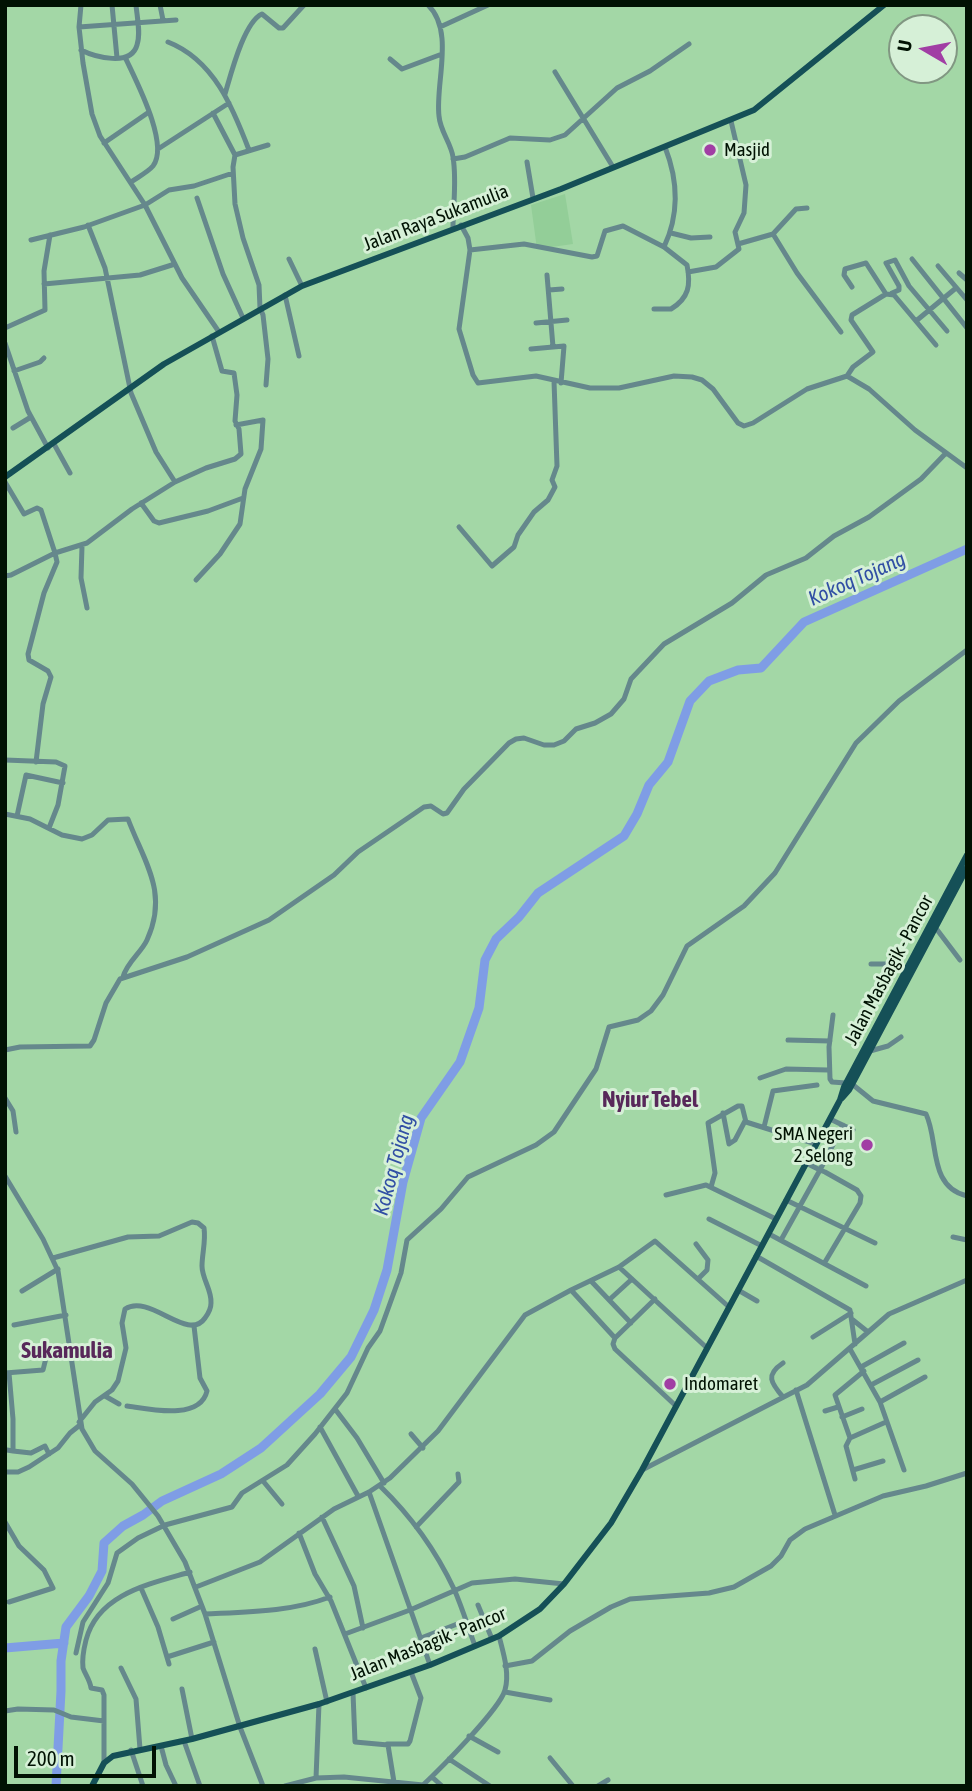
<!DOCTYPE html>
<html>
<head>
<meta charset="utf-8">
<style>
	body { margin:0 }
	#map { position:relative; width:972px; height:1791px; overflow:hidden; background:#a3d7a6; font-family:"Asap Condensed",sans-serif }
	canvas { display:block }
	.frame { position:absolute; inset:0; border:7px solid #011203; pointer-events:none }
	.north { position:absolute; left:888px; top:14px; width:70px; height:70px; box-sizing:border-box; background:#d6f0d7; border:2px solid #819782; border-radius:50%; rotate:280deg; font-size:19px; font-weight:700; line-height:28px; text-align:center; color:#011203 }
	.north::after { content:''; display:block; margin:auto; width:24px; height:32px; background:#a13ea4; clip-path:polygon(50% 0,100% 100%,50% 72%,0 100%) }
	.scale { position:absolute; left:14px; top:1746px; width:142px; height:32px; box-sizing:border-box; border:4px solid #011203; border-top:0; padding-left:9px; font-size:21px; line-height:24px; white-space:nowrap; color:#011203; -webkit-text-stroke:5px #d6f0d7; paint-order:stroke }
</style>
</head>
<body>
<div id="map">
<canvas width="972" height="1791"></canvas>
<div class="frame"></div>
<div class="north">U</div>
<div class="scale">200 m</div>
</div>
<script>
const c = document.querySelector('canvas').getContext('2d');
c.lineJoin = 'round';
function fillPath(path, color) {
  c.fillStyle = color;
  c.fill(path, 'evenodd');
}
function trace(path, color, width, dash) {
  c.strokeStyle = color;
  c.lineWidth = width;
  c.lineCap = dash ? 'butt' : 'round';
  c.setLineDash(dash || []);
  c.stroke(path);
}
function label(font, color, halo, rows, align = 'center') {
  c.font = font + ' "Asap Condensed",sans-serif';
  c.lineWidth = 6;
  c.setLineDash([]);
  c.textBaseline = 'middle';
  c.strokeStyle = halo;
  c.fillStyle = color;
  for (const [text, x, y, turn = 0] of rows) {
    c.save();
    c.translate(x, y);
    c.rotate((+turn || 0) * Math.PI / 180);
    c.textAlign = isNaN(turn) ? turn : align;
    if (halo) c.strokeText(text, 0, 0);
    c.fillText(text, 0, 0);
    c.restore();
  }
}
const built = new Path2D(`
	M565,194L573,244L537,249L531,205Z`);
const river = new Path2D(`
	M5,1648L64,1643
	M56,1786L61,1691V1661L66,1627L89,1596L102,1571L104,1543L123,1526L143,1515L162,1501L221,1474L261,1448L320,1394L351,1357L374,1310L387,1270L403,1182L421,1118L460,1062L479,1008L485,960L496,939L519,917L538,893L624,836L637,814L649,785L668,762L690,701L709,681L738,670L761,668L804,622L967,549`);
const minor = new Path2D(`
	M81,5L79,27L83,63L92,114L100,136L145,205L182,278L219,332
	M112,5L117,58
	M160,5L163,20
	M428,5C455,31 435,84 439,116C440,131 451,143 453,157C457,181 453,205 453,228
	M79,27L176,20
	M440,27L488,5
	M168,42C214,60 233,108 249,150
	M81,50C95,57 131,67 137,45C141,33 137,17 136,5
	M125,57C135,79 170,144 153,166C148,172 138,177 131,182
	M390,59L402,69L442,54
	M555,72L613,167
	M225,94C231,74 244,22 262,14L279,28H283L304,5
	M213,113L235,155
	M104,143L149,112
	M158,149L229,103
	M453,159L465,157L510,138L550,140L565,135L617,88L650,71L689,44
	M527,162L533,198
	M197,198L223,274L243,318
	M461,225L468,238L470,250L459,329L473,375L478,383L536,376L590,388H619L674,376L692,377L702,380L713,389L738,423L744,426L753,423L807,389L847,376L869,389L915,430L967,468
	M671,233L691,238L710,237
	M773,234L797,273L841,332
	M31,240L84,227L145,205L169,190L194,186L233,173
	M738,244L773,234L796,209L807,208
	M664,247C679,215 678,180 665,147
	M470,250L524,244L592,257L597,256L605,231L623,226L664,247L687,265C691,285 689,298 671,309H654
	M289,259L302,286
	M912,259L967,328
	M938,266L967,300
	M688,272L716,267L739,249L735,232L744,213L746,185L731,121
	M959,273L967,280
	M547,275L553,347
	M44,284L140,275L175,264
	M852,287L844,275L845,269L866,263L886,294
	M549,290L562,289
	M892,293L899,290V286L886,263L895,260L909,286L947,331
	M285,295L299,356
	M916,321L956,288
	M536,323L567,320
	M5,328L45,310L44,271L50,235
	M5,343L28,411L48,448
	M531,349L564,346L561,383
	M14,371L40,362L44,358
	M847,376L853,367L873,352L851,320L852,315L886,294L894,295L936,345
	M266,385L268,359L263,315L260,308L259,285L243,238L235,204L233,167L235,155L268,145
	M13,428L31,417
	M54,444L70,473
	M5,482L24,514L37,508L41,510L55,553L11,575L5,576
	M175,482L206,468L235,459L241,454L239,429L235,421L237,395L234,373L222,371L212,336
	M141,503L154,521L159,523L208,511L243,498
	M459,527L492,566L514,547L518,535L534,512L548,500L555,487L552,480L557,466L554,381
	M82,546L81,578L87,608
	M196,580L220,554L240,524L245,489L261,449L263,420L236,425
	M5,760L56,762L65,766L58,805L49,828
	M36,762L43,704L51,677L48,671L29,660L28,654L44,593L57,562L55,553L87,543L132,509L175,482L156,452L131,393L105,268L88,225
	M5,814L30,819L62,835L82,839L92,835L108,820L128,819C144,862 169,892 147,940C141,953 127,962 123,977
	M17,816L26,775L63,783
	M935,927L960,960
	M871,964H896L909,971
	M833,1015L829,1047L830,1079L832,1082L846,1083
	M788,1040L830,1041
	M5,1050L20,1047L90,1046L94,1040L106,1003L120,979L187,957L269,920L334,875L358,852L424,807L431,806L443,814L447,813L464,789L509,743L516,739L524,738L544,745H554L564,741L576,729L595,723L611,714L624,699L631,679L664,644L732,603L766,575L806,558L834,536L869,517L921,479L946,453
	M870,1051L888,1046L901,1037
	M760,1078L786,1069L828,1070
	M852,1084L873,1101L926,1114C939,1141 928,1187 967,1196
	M5,1098L13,1111L16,1132
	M723,1113L729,1144L735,1140L745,1121
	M830,1119L853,1130
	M764,1127L773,1091L817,1085
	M806,1163L820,1170L843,1125
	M5,1176L43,1239L58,1271L82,1429L95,1451L132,1484L158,1516L185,1562L205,1614L240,1727L263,1786
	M711,1187L715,1173L708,1123L738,1106H742L746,1122L816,1144
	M666,1195L706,1185L776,1219
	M786,1200L875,1243
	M709,1219L762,1246
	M769,1234L866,1286
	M953,1237L967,1240
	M781,1240L820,1170L825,1172L857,1190L861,1196L860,1203L825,1262
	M696,1244L708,1260L707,1270L698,1279
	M756,1256L850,1310L855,1344
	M53,1258L128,1237L159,1236L192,1222L198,1223L204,1228C206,1241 202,1254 202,1266C202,1279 212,1290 211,1303C211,1309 208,1314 205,1318C188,1343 150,1293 125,1309L122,1323L126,1348L118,1381L112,1390L95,1402L79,1422
	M619,1267L707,1348
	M591,1281L631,1323
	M738,1290L757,1301
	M22,1291L58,1269
	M609,1300L632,1279
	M853,1320L868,1332
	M14,1325L66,1315
	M813,1337L851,1313
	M615,1338L655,1299
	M850,1349L880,1402L904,1470
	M861,1367L904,1343
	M864,1371L835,1395L850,1438L886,1422
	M5,1373L43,1370L47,1354L70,1351
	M871,1385L918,1360
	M796,1390L835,1515
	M105,1396L119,1404
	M783,1397C771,1383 765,1375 783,1363
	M880,1402L925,1377
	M127,1406C149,1409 200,1421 207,1391L200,1378L194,1326
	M676,1406L615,1349L613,1344L615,1338L571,1290L619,1267L655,1241L729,1307
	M335,1409L357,1438L384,1483
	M825,1411L838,1407
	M842,1417L862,1409
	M320,1427L358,1496
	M411,1434L423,1448
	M850,1438L846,1446L855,1479
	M7,1450L13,1451V1419L9,1373
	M13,1451L31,1453L45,1446L49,1454
	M642,1470L807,1385L889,1314L967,1280
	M853,1470L883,1461
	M5,1472H18L29,1467L58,1448L70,1433L80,1425
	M263,1481L282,1504
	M380,1486C410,1515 436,1551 454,1589C462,1607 468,1627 475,1646
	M369,1492L430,1665
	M322,1517L354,1586L363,1628
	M5,1522L19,1546L44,1570L53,1588L9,1602
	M416,1527L459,1482L458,1474
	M299,1533L315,1574L331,1601L366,1688
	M196,1587L260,1562L334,1509L369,1492L390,1478L438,1431L525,1315L571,1290
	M141,1588L158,1627L169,1664
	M478,1605L492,1639
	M205,1614C246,1612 291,1612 330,1597
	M173,1619L202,1606
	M345,1634L410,1610L472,1583L515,1579L564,1584
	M421,1638L465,1621
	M315,1649L327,1702
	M76,1653L83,1622L108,1583L117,1553L138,1538L165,1525L232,1507L242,1493L287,1465L315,1434L347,1393L368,1348L380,1331L401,1273L407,1240L441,1209L468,1177L536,1145L554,1132L596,1069L609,1027L638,1020L651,1011L663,995L687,946L744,906L775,873L856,743L899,701L967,650
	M167,1657L214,1642
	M505,1666L532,1661L570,1631L611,1607L630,1599L709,1593L734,1587L771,1566L781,1556L790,1540L805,1529L883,1496L926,1486L967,1473
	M121,1668L136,1699L140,1749
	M182,1689L192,1739
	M505,1692L550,1700
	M353,1693L355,1742L388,1745L394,1782
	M5,1711L18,1709L54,1710L71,1717L104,1721
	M469,1736L498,1752
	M184,1741L200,1786
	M387,1744H408L410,1741L421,1698L411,1672
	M161,1746L166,1765L176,1786
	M131,1750L143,1786
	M550,1758L573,1786
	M449,1759L490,1786
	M104,1763V1695L102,1690L91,1688C90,1680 85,1674 83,1668C82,1660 84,1648 86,1640C98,1594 149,1584 190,1572
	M432,1777L442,1786
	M316,1778L319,1704
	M285,1786L316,1778L344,1777L423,1785
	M422,1786C439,1770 500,1709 505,1690C510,1673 503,1652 499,1636
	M598,1786L608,1780`);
const major = new Path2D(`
	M5,477L164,364L302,286L561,189L754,110L884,5
	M842,1098L849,1090L967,868
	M92,1786L104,1763L113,1756L192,1739L319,1704L430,1665L499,1636L540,1609L564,1584L611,1523L642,1470L840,1100L844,1087L967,855`);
const markers = [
	[710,150,7,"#a13ea4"],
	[867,1145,7,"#a13ea4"],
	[670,1384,7,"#a13ea4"]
];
const poiNames = [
	["Masjid",724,150],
	["SMA Negeri",853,1134,"right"],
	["2 Selong",853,1156,"right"],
	["Indomaret",684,1384]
];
const streetNames = [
	["Jalan Raya Sukamulia",436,218,-21],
	["Jalan Masbagik - Pancor",889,970,-62],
	["Jalan Masbagik - Pancor",428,1644,-22]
];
const waterNames = [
	["Kokoq Tojang",857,579,-24],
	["Kokoq Tojang",394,1165,-75]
];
const quarterNames = [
	["Nyiur Tebel",650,1100],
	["Sukamulia",67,1351]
];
fillPath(built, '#93ce98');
trace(river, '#7f9de5', 9);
trace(minor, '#65888c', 5);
trace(major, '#155057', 6);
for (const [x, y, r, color] of markers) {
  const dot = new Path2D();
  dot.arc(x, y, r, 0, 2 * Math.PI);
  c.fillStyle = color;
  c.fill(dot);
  trace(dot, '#d6f0d7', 2.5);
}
label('19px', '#011203', '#d6f0d7', poiNames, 'left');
label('19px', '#011203', '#d6f0d7', streetNames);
label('italic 21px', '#314fa4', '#d6f0d7', waterNames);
label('bold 23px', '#58285a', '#d6f0d7', quarterNames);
</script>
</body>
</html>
